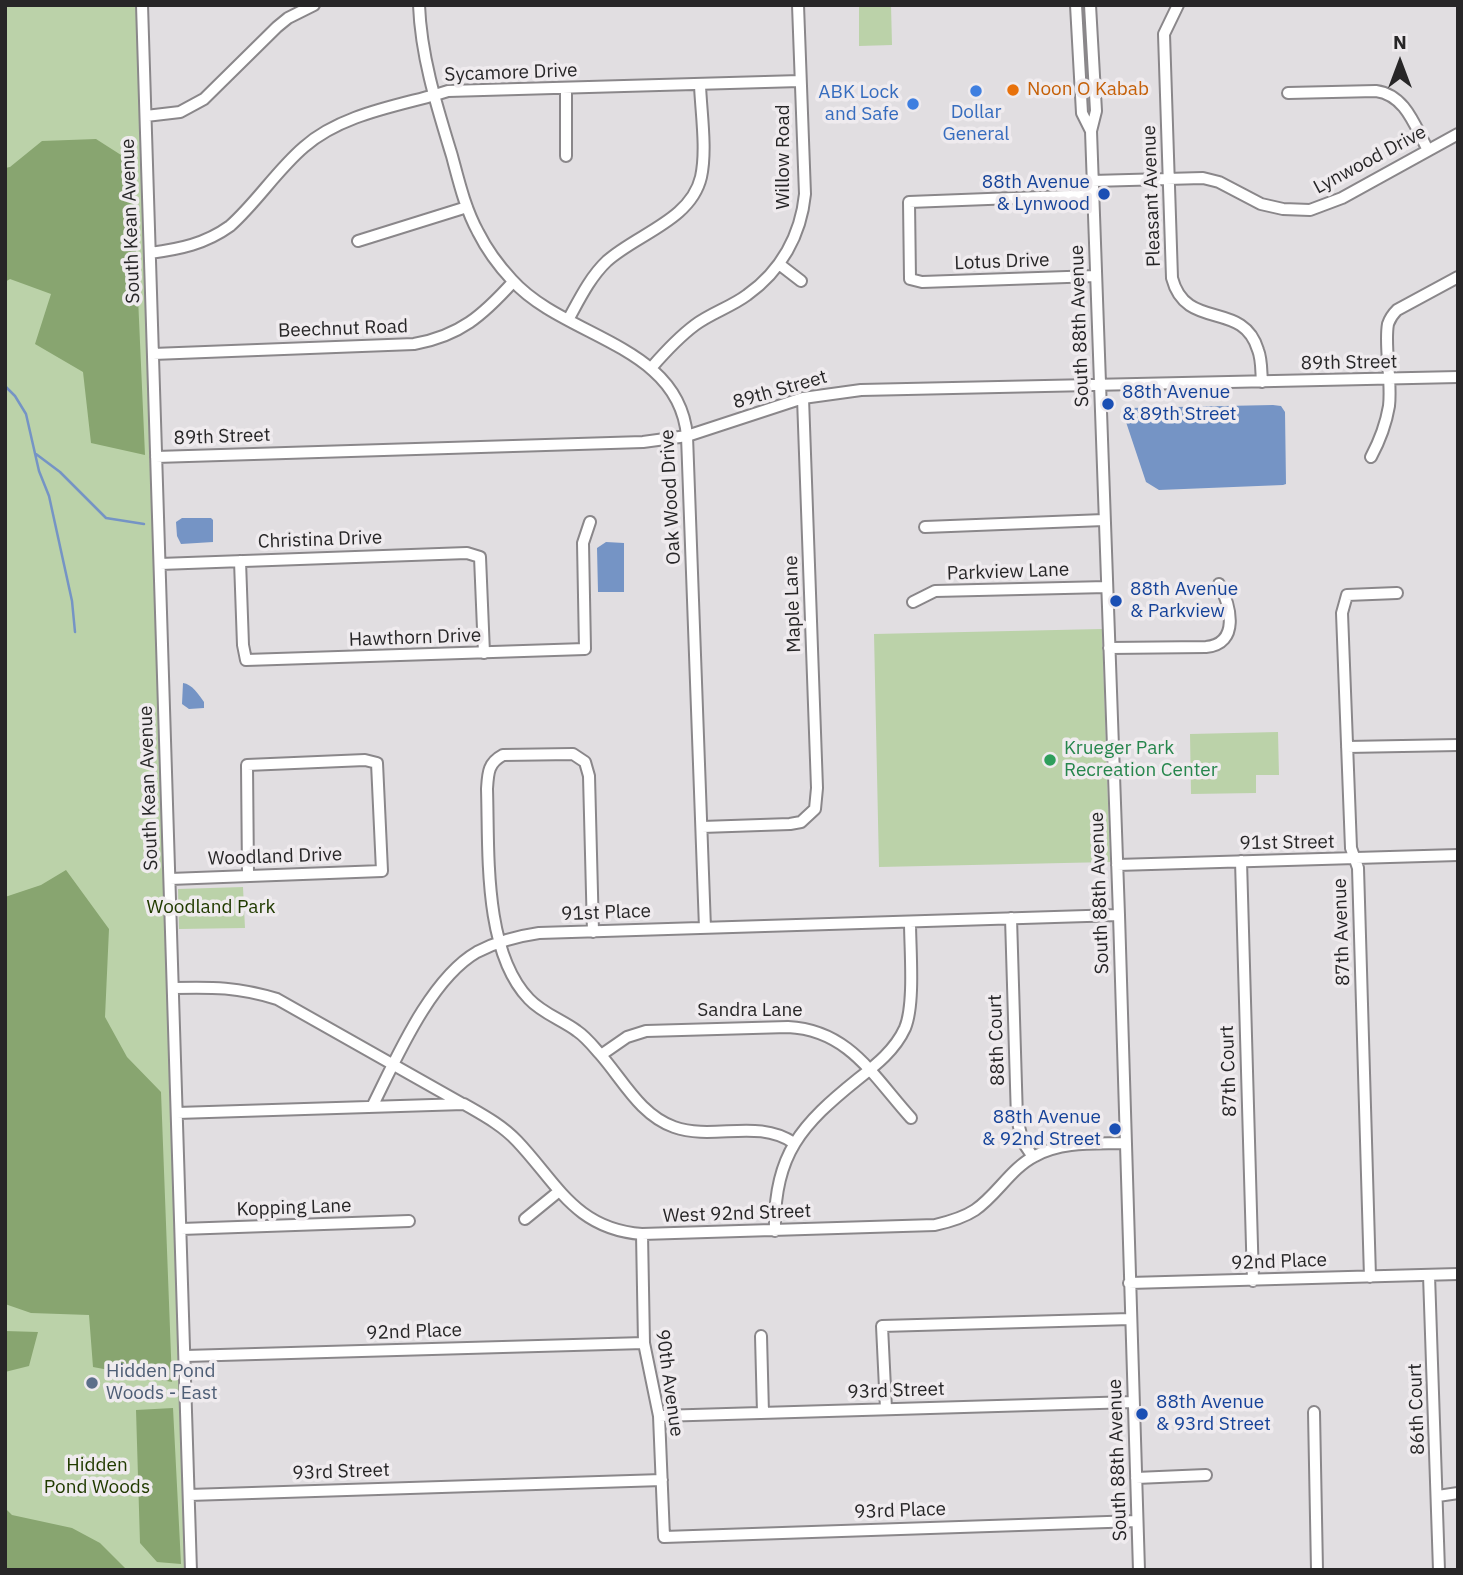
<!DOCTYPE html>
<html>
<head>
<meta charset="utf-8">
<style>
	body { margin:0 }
	#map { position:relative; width:1463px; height:1575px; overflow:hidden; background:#e1dee1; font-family:"IBM Plex Sans",sans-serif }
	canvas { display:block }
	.frame { position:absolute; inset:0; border:7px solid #272627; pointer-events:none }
	.north { position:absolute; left:1365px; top:28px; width:70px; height:70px; -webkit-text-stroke:5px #efebee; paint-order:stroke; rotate:0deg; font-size:19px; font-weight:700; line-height:28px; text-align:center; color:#272627 }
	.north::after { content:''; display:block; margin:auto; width:24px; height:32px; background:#272627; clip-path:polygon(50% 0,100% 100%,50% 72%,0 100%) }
</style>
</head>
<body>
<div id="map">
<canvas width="1463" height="1575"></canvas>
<div class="frame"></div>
<div class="north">N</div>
</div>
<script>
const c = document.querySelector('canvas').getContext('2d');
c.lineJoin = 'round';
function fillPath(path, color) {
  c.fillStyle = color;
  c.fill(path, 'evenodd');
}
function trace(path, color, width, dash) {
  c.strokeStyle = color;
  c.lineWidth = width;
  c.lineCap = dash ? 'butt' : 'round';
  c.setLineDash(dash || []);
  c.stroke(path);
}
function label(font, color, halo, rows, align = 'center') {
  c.font = font + ' "IBM Plex Sans",sans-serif';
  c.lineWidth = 7;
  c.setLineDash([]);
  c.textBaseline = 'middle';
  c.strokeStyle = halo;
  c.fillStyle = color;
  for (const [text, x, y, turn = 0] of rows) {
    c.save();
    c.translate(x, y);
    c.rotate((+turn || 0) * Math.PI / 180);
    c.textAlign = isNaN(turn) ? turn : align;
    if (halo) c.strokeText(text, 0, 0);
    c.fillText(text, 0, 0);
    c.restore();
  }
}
const green = new Path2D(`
	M5,5H142L192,1570H5Z
	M859,5H891L892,45L859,46Z
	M1102,629L1110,862L879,867L874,634Z
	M1278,732L1279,775H1256V793L1191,794L1190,734Z
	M243,887L245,928L179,929L178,889Z`);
const forest = new Path2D(`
	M96,139L132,162L145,455L91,443L83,372L35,344L51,294L10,279L5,282V168L10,167L42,141Z
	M66,870L109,929L105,1017L127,1057L161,1092L172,1382L93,1367L89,1315L31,1313L5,1304V897L41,885Z
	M5,1331L38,1332L29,1366L5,1372Z
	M173,1408L181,1564L157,1562L140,1543L136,1410Z
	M5,1508L12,1515L72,1528L100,1543L127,1570H5Z`);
const water = new Path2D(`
	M1273,405L1281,406L1285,412L1286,484L1283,485L1159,490L1146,482L1126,422L1127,408Z
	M182,518H211L213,520V542L181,544L177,536L176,522Z
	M606,542L624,543V592H598L597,548Z
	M183,683C192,684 199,695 204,702V708L189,709L182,704Z`);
const stream = new Path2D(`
	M5,386L15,396L26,414L39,471L49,496L72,601L75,632
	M36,454L60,472L106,518L144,524`);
const minor = new Path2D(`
	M142,5L191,1570
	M419,5C421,57 437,107 452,156C459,182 465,208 478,232C487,250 498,265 512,280C564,338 679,344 687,436L705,928
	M1076,5L1082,113L1091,131
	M1090,5L1096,111L1091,131L1119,915L1139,1570
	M1178,5L1164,34L1172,278C1186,332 1243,299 1258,350C1262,360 1261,372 1262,382
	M566,88V156
	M1288,93L1376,91C1406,95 1415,127 1428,150
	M146,116L180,112L204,99L277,27L288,18L314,5
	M1092,181L1203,178L1219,182L1261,204L1283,209L1310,210L1342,198L1458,134
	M1093,195L909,202L910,279L922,282L1096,276
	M358,241L467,207
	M150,253C180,249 205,244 230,226C257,202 277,170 304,147C339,116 391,107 435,95L448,91L800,81
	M779,264L801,281
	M568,320C579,300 590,277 607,261C637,234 691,220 701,177C707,150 701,112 700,85
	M153,354L414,344C460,336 483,315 513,282
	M652,367C665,352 679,337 695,325C711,313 731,307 747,295C781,271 801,235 805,194L798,5
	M803,398L817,788L815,809
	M156,457L643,442L687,436L803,398L861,390L1458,377
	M1371,457C1379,442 1386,424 1389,406C1392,380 1384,346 1388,324C1390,318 1393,314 1397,310L1458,277
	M925,527L1104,520
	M240,561L243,645L246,660L585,649L583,543L590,522
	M160,564L467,553L480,557L484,653
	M913,602L935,591L1107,587
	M1109,648L1206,647C1240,644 1231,606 1219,584
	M1347,747L1458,745
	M702,827L790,824L801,822L815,809
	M1241,861L1253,1281
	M1117,865L1458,855
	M170,879L382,871L377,763L365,760L247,765L248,875
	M1011,918L1017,1119L1023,1142L1033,1157
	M593,932L589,776L585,762L573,754L503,755C488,763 488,773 487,789C489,851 483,951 529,999C542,1013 562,1020 577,1031C586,1037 593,1046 600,1054C623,1080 640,1115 674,1127C714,1141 757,1118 794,1143
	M173,988C213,987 238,987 277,999L461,1103
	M601,1055L627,1037L646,1031L788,1027C849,1030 873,1076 911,1118
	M372,1107C396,1059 430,979 477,952C496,942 518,936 539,933L1119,915
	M177,1113L464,1104C483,1115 502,1125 517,1141C557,1183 575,1229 642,1234L935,1225C948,1222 963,1218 975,1210C997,1195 1011,1168 1035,1156C1063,1141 1095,1144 1125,1143
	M525,1219L558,1192
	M181,1229L409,1221
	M775,1231C773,1155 802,1124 858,1079C876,1065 895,1050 905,1028C915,1004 910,949 910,922
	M642,1234L644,1343L659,1416L664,1537L1137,1521
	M1429,1275L1439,1570
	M1370,1277L1358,868L1351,848L1342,613L1347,595L1397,593
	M1129,1283L1458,1274
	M761,1336L763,1413
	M185,1356L644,1343
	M886,1409L882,1326L1130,1319
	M1314,1412L1317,1570
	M659,1416L1133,1402
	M1136,1478L1206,1475
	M189,1495L662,1480
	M1438,1496L1458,1493`);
const markers = [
	[1013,90,7,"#e8710a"],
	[976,91,7,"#3f7fe0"],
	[913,104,7,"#3f7fe0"],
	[1104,194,7,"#1a4fb4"],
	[1108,404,7,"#1a4fb4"],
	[1116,601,7,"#1a4fb4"],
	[1050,760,7,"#2e9e5b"],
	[1115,1129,7,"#1a4fb4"],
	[92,1383,7,"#5c6f8a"],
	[1142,1414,7,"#1a4fb4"]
];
const streetNames = [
	["Sycamore Drive",511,73,-2],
	["Willow Road",784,157,-90],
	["Lynwood Drive",1370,160,-28],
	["Pleasant Avenue",1152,196,-92],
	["South Kean Avenue",131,221,-92],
	["Lotus Drive",1002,262,-2],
	["South 88th Avenue",1080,326,-92],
	["Beechnut Road",343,329,-2],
	["89th Street",1349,363,-1],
	["89th Street",780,390,-16],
	["89th Street",222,437,-2],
	["Oak Wood Drive",671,497,-93],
	["Christina Drive",320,540,-2],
	["Parkview Lane",1008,572,-2],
	["Maple Lane",793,604,-92],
	["Hawthorn Drive",415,638,-2],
	["South Kean Avenue",149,788,-92],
	["91st Street",1287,843,-1],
	["Woodland Drive",275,857,-2],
	["South 88th Avenue",1100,893,-92],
	["91st Place",606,913,-2],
	["87th Avenue",1342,932,-92],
	["Sandra Lane",750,1011],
	["88th Court",997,1040,-92],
	["87th Court",1229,1071,-92],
	["Kopping Lane",294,1208,-2],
	["West 92nd Street",737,1214,-2],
	["92nd Place",1279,1262,-2],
	["92nd Place",414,1332,-2],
	["90th Avenue",669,1383,82],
	["93rd Street",896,1391,-2],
	["86th Court",1417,1409,-92],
	["South 88th Avenue",1118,1460,-92],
	["93rd Street",341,1472,-2],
	["93rd Place",900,1511,-2]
];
const foodNames = [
	["Noon O Kabab",1027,90]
];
const shopNames = [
	["ABK Lock",899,93],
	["and Safe",899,115],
	["Dollar",976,113,"center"],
	["General",976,135,"center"]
];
const transitNames = [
	["88th Avenue",1090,183,"right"],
	["& Lynwood",1090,205,"right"],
	["88th Avenue",1122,393],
	["& 89th Street",1122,415],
	["88th Avenue",1130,590],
	["& Parkview",1130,612],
	["88th Avenue",1101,1118,"right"],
	["& 92nd Street",1101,1140,"right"],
	["88th Avenue",1156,1403],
	["& 93rd Street",1156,1425]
];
const leisureNames = [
	["Krueger Park",1064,749],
	["Recreation Center",1064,771]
];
const parkNames = [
	["Woodland Park",211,908],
	["Hidden",97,1466],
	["Pond Woods",97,1488]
];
const serviceNames = [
	["Hidden Pond",106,1372],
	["Woods - East",106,1394]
];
fillPath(green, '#bbd2a9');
fillPath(forest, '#88a570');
fillPath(water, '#7594c5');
trace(stream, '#7594c5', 2.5);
trace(minor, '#8a878a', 14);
trace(minor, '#fff', 10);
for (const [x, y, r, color] of markers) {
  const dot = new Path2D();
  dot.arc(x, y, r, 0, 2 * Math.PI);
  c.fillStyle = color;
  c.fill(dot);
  trace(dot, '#efebee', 2.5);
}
label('19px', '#272627', '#efebee', streetNames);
label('19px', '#c56008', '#efebee', foodNames, 'left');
label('19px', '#366cbe', '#efebee', shopNames, 'right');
label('19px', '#164399', '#efebee', transitNames, 'left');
label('19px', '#27864d', '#efebee', leisureNames, 'left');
label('19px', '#213b00', '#efebee', parkNames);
label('19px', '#4e5e75', '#efebee', serviceNames, 'left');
</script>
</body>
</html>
